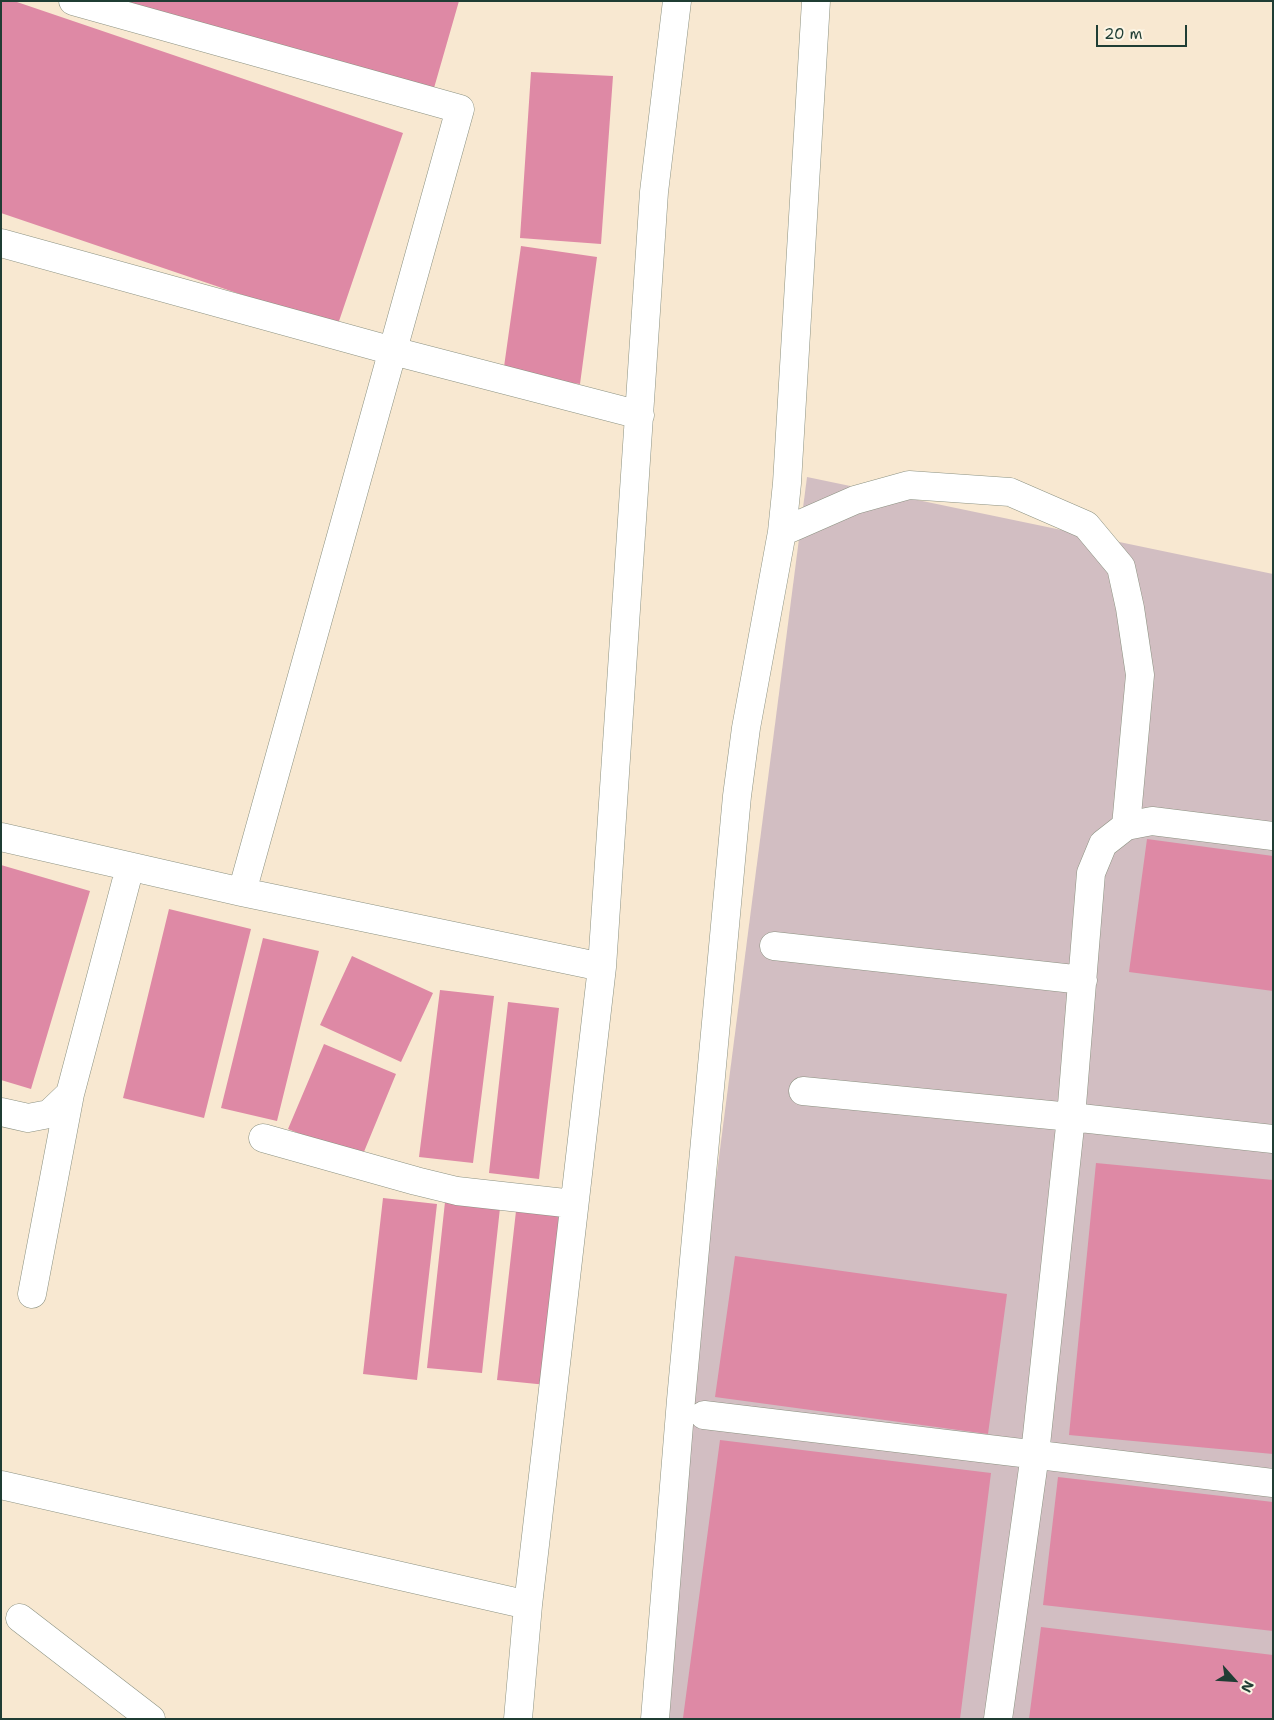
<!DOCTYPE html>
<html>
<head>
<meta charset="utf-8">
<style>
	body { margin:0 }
	#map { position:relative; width:1274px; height:1720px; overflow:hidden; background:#f8e8d1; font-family:"Shantell Sans",sans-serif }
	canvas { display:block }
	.frame { position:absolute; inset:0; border:2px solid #1f3d34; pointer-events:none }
	.north { position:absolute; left:1209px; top:1655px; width:50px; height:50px; -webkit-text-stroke:4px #fcf5e5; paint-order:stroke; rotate:116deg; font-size:14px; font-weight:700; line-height:20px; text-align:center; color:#1f3d34 }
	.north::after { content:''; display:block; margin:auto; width:18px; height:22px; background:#1f3d34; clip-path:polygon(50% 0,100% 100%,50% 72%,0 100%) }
	.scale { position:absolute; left:1096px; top:25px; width:91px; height:22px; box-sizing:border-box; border:2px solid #1f3d34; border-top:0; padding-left:6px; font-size:15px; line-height:18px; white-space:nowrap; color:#1f3d34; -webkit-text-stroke:4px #fcf5e5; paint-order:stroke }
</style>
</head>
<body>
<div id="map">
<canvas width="1274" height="1720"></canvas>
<div class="frame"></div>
<div class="north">N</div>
<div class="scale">20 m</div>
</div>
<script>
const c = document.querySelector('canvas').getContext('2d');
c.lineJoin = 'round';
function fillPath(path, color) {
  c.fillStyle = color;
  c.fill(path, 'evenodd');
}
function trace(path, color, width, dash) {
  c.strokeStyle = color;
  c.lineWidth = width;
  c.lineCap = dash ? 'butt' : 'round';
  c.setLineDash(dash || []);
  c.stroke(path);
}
const industrial = new Path2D(`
	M807,477L1273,574V1719H655L686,1412Z`);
const building = new Path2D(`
	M1,1H14L403,133L337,327L1,213Z
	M124,1H459L434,88Z
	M531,72L613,76L601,244L520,238Z
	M521,246L597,257L580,384L503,374Z
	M1147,839L1273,856V991L1129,972Z
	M1,865L90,891L31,1089L1,1080Z
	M169,909L251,929L204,1118L123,1098Z
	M263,938L319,951L277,1121L221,1108Z
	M352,956L433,993L401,1062L320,1025Z
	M440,990L494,996L473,1163L419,1157Z
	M508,1002L559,1008L539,1179L489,1173Z
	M324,1044L396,1074L361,1159L288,1129Z
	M1096,1163L1273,1180V1454L1069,1435Z
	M383,1198L437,1204L417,1380L363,1374Z
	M445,1202L500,1208L482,1373L427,1368Z
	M516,1211L567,1217L547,1385L497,1380Z
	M735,1256L1007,1294L988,1434L715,1397Z
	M720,1440L991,1473L960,1719L683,1718Z
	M1058,1477L1273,1502V1631L1043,1605Z
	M1041,1627L1273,1655V1719H1029Z`);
const minor = new Path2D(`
	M73,1L460,109L242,892
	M1,243L393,351L640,415
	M782,532L855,500L909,485L1010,492L1086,525L1121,567L1130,608L1140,675L1126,826
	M1,837L242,892L602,967
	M774,946L1083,980
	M803,1091L1071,1117L1091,873L1103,844L1126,826L1152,821L1273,836
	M1,1112L28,1118L49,1114L70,1094
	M263,1138L416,1181L457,1191L574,1204
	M32,1294L70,1094L130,867
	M704,1415L1273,1483
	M1,1485L528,1605
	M20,1618L151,1719
	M518,1719L528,1605L602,967L654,192L677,1
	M655,1719L681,1400L737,796L746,728L782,532L787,483L816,1
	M998,1719L1035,1454L1071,1117L1273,1139`);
fillPath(industrial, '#d2bec2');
fillPath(building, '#de89a5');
trace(minor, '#8c9282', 29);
trace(minor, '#fff', 28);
</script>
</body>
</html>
